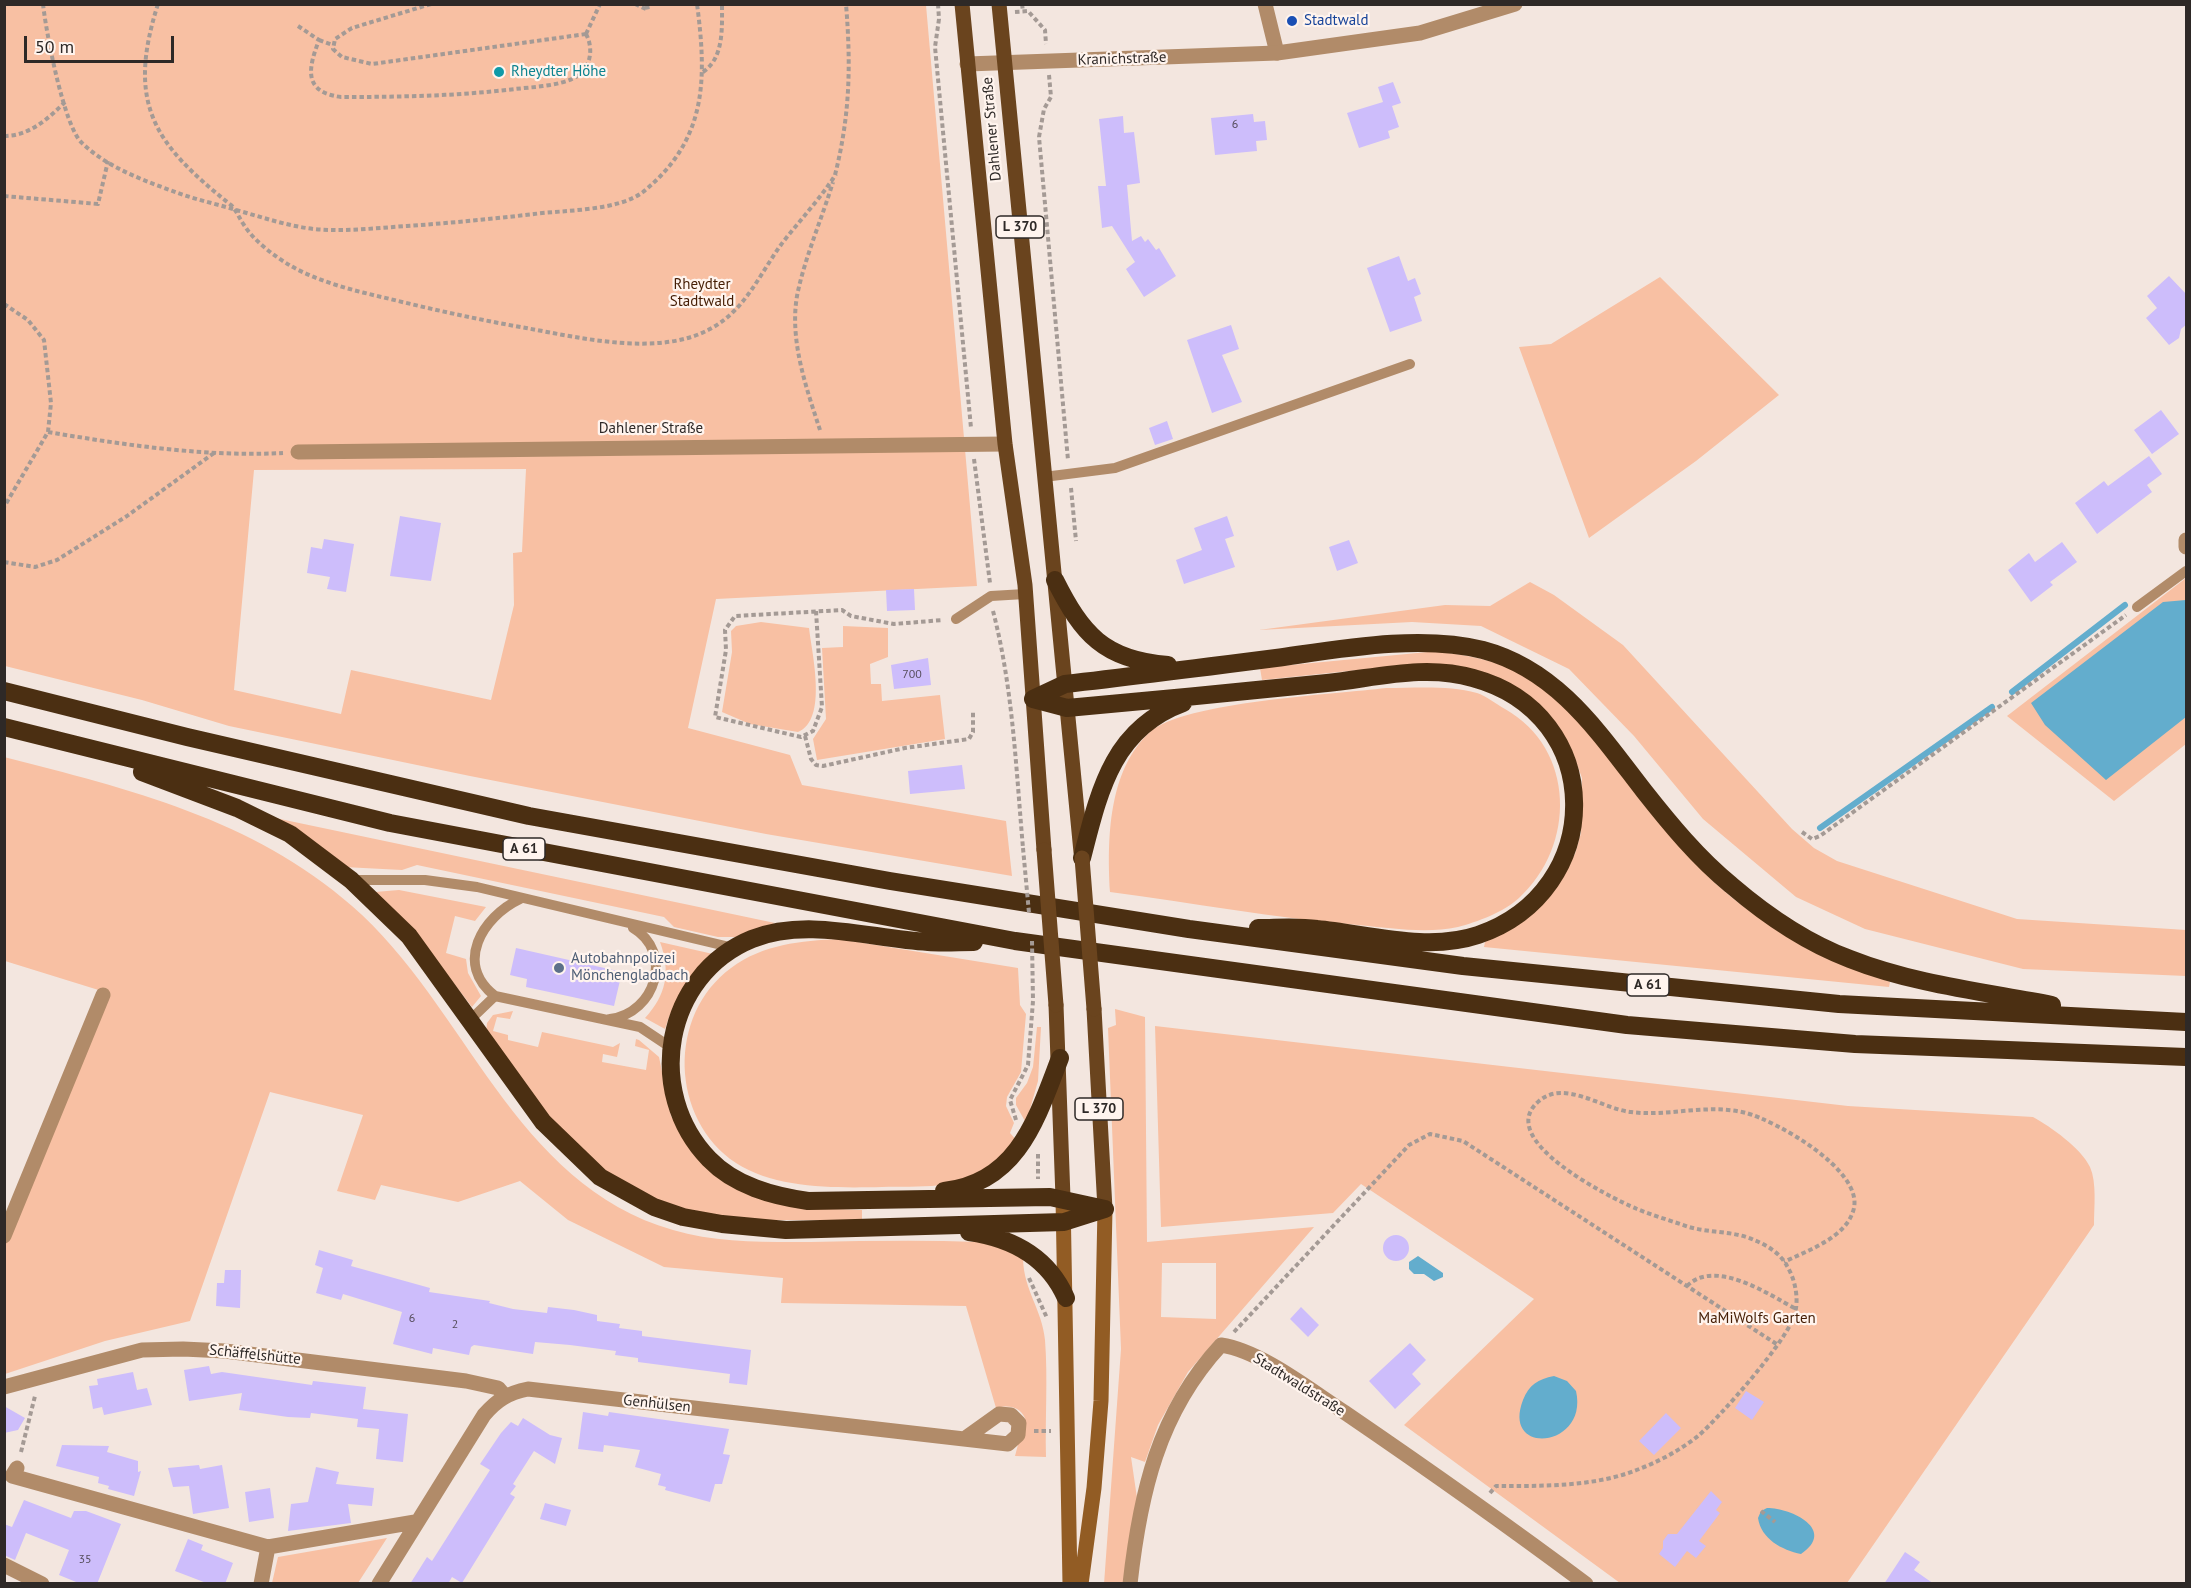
<!DOCTYPE html>
<html>
<head>
<meta charset="utf-8">
<style>
	body { margin:0 }
	#map { position:relative; width:2191px; height:1588px; overflow:hidden; background:#f3e6df; font-family:"PT Sans",sans-serif }
	canvas { display:block }
	.frame { position:absolute; inset:0; border:6px solid #2e2927; pointer-events:none }
	.scale { position:absolute; left:24px; top:36px; width:150px; height:27px; box-sizing:border-box; border:3px solid #2e2927; border-top:0; padding-left:8px; font-size:18px; line-height:21px; white-space:nowrap; color:#2e2927; -webkit-text-stroke:4px #fff4ee; paint-order:stroke }
</style>
</head>
<body>
<div id="map">
<canvas width="2191" height="1588"></canvas>
<div class="frame"></div>
<div class="scale">50 m</div>
</div>
<script>
const c = document.querySelector('canvas').getContext('2d');
c.lineJoin = 'round';
function fillPath(path, color) {
  c.fillStyle = color;
  c.fill(path, 'evenodd');
}
function trace(path, color, width, dash) {
  c.strokeStyle = color;
  c.lineWidth = width;
  c.lineCap = dash ? 'butt' : 'round';
  c.setLineDash(dash || []);
  c.stroke(path);
}
function label(font, color, halo, rows, align = 'center') {
  c.font = font + ' "PT Sans",sans-serif';
  c.lineWidth = 4.5;
  c.setLineDash([]);
  c.textBaseline = 'middle';
  c.strokeStyle = halo;
  c.fillStyle = color;
  for (const [text, x, y, turn = 0] of rows) {
    c.save();
    c.translate(x, y);
    c.rotate((+turn || 0) * Math.PI / 180);
    c.textAlign = isNaN(turn) ? turn : align;
    if (halo) c.strokeText(text, 0, 0);
    c.fillText(text, 0, 0);
    c.restore();
  }
}
const green = new Path2D(`
	M4,5H926L977,586L716,599L688,728L790,755L802,785L1006,821L1012,876L766,834L470,776L229,726L142,700L5,666ZM526,469L522,552L513,553L514,605L491,700L351,670L341,714L234,690L254,470Z
	M1660,277L1779,395L1696,461L1589,538L1519,347L1551,344Z
	M2186,578V744L2114,801L2007,716Z
	M1530,582L1554,595L1623,645L1792,829L1814,848L1837,861L2017,919L2186,930V976L2023,969L1865,929L1796,897L1703,819L1634,736L1569,669L1481,626L1412,622L1259,630L1445,605L1490,606Z
	M761,622L809,628C812,654 828,720 798,732L750,724L722,712L732,652L731,631L736,626Z
	M843,626L888,628V657L870,664L871,684H881L882,701L940,695L945,739L817,760L813,739L826,719L822,648L843,647Z
	M1438,651C1469,656 1502,661 1529,678C1605,726 1654,830 1723,890C1765,928 1837,961 1890,982L1889,987L1484,947L1485,942L1524,921L1545,902L1575,854L1581,833L1582,778L1571,748L1556,723L1527,695L1406,665L1262,680L1260,668Z
	M1386,688C1415,688 1449,685 1477,693C1486,696 1496,704 1505,709C1576,749 1576,846 1519,898C1504,912 1477,922 1458,927C1426,934 1390,928 1358,925C1275,918 1193,903 1110,892C1107,840 1108,770 1150,732C1183,702 1337,694 1386,688Z
	M4,757C129,789 253,819 352,906C467,1006 513,1184 673,1230C717,1243 765,1242 811,1242C867,1241 923,1240 979,1242L1004,1249L1023,1259C1024,1291 1042,1309 1045,1340C1048,1378 1045,1419 1046,1457L1015,1456L1025,1418C1019,1406 1008,1405 996,1408L966,1306L781,1303L783,1278L664,1267L568,1220L520,1181L458,1202L381,1185L375,1200L337,1191L363,1115L270,1092L190,1321L105,1341L5,1374V1244L105,992L5,961Z
	M261,815L775,923L740,937H718L674,927L664,917L417,865L402,870L344,867Z
	M399,890L486,907L475,921L455,916L446,953L466,959L468,973L481,996L472,1007L425,946L375,892Z
	M839,939L1018,968L1020,1005L1026,1014L1021,1072L1007,1097L1006,1106L1014,1123L1010,1133L1018,1142C1009,1150 1001,1159 992,1167C961,1190 918,1186 882,1187C836,1188 776,1189 736,1163C670,1119 667,1015 731,968C763,944 801,941 839,939Z
	M660,942L713,954C690,977 674,999 665,1029L645,1018C666,995 671,972 660,942Z
	M1115,1009L1145,1017L1147,1242L1314,1227L1188,1372L1158,1425L1145,1462L1131,1457L1137,1498L1125,1583L1104,1584L1121,1349L1108,1028L1116,1025ZM1162,1263H1216V1319L1161,1317Z
	M513,1011L510,1019L497,1017L493,1031L508,1035V1040L538,1047L542,1032L613,1047L620,1043L617,1057L603,1054L602,1062L646,1070L649,1050L635,1046L636,1039L639,1040L659,1057L671,1116L694,1153L812,1208L862,1210V1220H750L680,1210L614,1181L562,1136L486,1033L487,1023L493,1015Z
	M1155,1026L1848,1106L2033,1117C2051,1127 2081,1148 2090,1167C2097,1183 2094,1207 2094,1225L1847,1583H1620L1404,1425L1534,1299L1361,1184L1333,1213L1161,1227Z
	M1037,1027H1041L1038,1081L1026,1123L1016,1105V1098L1027,1083L1033,1067Z
	M387,1538L358,1583H272L278,1557Z`);
const water = new Path2D(`
	M2186,600V717L2106,780L2045,725L2031,703L2163,602Z
	M1418,1256L1443,1273V1277L1434,1281L1424,1274H1414L1409,1269V1262Z
	M1554,1376L1567,1381L1576,1391C1589,1448 1501,1457 1523,1400C1529,1385 1538,1379 1554,1376Z
	M1767,1508C1792,1508 1837,1530 1801,1554C1782,1550 1761,1539 1758,1518L1761,1511Z`);
const stream = new Path2D(`
	M2012,692L2125,605
	M1820,828L1992,707`);
const building = new Path2D(`
	M1393,82L1401,103L1392,106L1399,127L1388,131L1390,138L1359,148L1347,113L1383,102L1378,87Z
	M1253,114L1254,122L1265,121L1267,140L1256,141L1257,151L1215,155L1211,118Z
	M1123,116L1124,133L1134,132L1140,183L1127,185L1132,241L1141,236L1145,242L1148,239L1156,250L1159,248L1176,276L1144,297L1126,269L1135,262L1112,226L1102,228L1098,186H1106L1099,119Z
	M1399,256L1408,281L1415,278L1421,294L1414,297L1422,321L1390,332L1367,268Z
	M2169,276L2187,295V324L2181,329L2179,338L2169,345L2146,318L2157,308L2147,296Z
	M1231,325L1239,349L1222,355L1242,402L1212,413L1187,340Z
	M2161,410L2179,434L2152,454L2134,430Z
	M1167,421L1173,439L1155,445L1149,428Z
	M2149,456L2162,474L2147,485L2152,492L2097,534L2075,503L2104,481L2108,486Z
	M400,516L441,523L431,581L390,576Z
	M1227,516L1234,536L1225,539L1235,567L1184,584L1176,560L1202,550L1194,528Z
	M324,539L354,544L346,592L327,589L330,577L307,573L311,547L322,549Z
	M1349,540L1358,563L1337,571L1329,547Z
	M2062,542L2077,562L2050,582L2053,585L2031,602L2008,570L2029,553L2035,562Z
	M914,589L915,610L887,611L886,590Z
	M928,658L931,685L894,689L891,665Z
	M962,765L965,789L910,794L908,771Z
	M516,948L622,972L614,1006L526,987L527,979L510,975Z
	M1383 1248a13 13 0 1 1 26 0a13 13 0 1 1-26 0Z
	M319,1250L353,1260L351,1266L430,1288L429,1292L490,1301L489,1303L513,1309L547,1313L548,1307L574,1310L597,1315V1321L620,1324L619,1328L642,1331V1336L751,1350L747,1385L729,1383L730,1374L638,1362V1358L615,1355L616,1351L570,1345L535,1342L533,1354L474,1345L471,1347L469,1355L433,1348L432,1354L393,1344L402,1312L343,1294L341,1300L316,1293L323,1268L315,1265Z
	M225,1270H241L240,1308L216,1306L217,1283H224Z
	M1301,1307L1319,1325L1308,1337L1290,1319Z
	M1410,1343L1426,1360L1412,1374L1421,1384L1395,1409L1369,1381Z
	M209,1366L211,1374L222,1372L312,1385L313,1381L366,1387L363,1409L408,1414L403,1462L376,1459L379,1429L357,1427L358,1419L311,1413L310,1418L288,1417L239,1410L242,1393L189,1401L184,1370Z
	M133,1372L137,1390L147,1388L152,1405L104,1415L102,1407L93,1409L89,1386L98,1385L97,1379Z
	M1746,1391L1764,1402L1752,1420L1735,1408Z
	M4,1406L25,1418L18,1430L4,1433Z
	M583,1412L608,1416L609,1412L729,1429L723,1454L730,1455L722,1484H715L710,1502L665,1490L666,1487L658,1485L661,1474L635,1467L640,1450L604,1445L603,1452L578,1449Z
	M1666,1413L1681,1428L1654,1455L1639,1441Z
	M523,1418L550,1435L562,1438L555,1464L534,1451L513,1484L516,1486L510,1494L515,1497L462,1583L452,1577L448,1584H410L427,1557L432,1561L490,1470L480,1464L501,1433L511,1422L518,1426Z
	M62,1445L109,1446L107,1452L138,1461V1472L141,1471L134,1496L108,1489L109,1486L98,1483L99,1477L56,1466Z
	M199,1465L200,1469L222,1465L229,1508L193,1514L189,1486L173,1487L168,1468Z
	M316,1467L339,1472L336,1484L374,1488L372,1506L348,1504L351,1523L288,1531L291,1504L308,1502Z
	M270,1488L274,1518L249,1522L245,1492Z
	M1711,1491L1722,1502L1716,1510L1720,1513L1699,1541L1706,1546L1696,1558L1687,1551L1675,1567L1659,1554L1663,1548V1541L1668,1534H1677Z
	M24,1500L71,1518L74,1511H86L121,1524L97,1584H81L59,1575L69,1550L26,1533L15,1560L4,1555V1524L12,1527Z
	M545,1503L571,1510L566,1526L540,1519Z
	M188,1539L203,1545L201,1550L233,1563L225,1584H209L175,1571Z
	M1905,1552L1920,1562L1914,1570L1934,1584H1884Z`);
const path = new Path2D(`
	M43,4C46,32 64,127 82,143C108,168 145,181 178,193C197,200 217,204 236,210C262,217 287,226 314,229C345,232 376,228 407,226C450,223 492,219 534,214C565,210 618,211 643,192C707,140 707,80 697,4
	M158,4C126,104 154,144 231,205C237,211 239,218 244,225C254,241 274,256 291,266C321,283 356,291 390,299C435,310 480,320 526,328C581,338 659,357 710,329C746,310 760,273 783,242C801,219 820,199 836,174
	M431,4L352,28L335,39L333,49L342,57L372,64L586,34
	M635,4L648,10L647,4
	M938,4L939,19L935,47L971,428
	M1022,4L1023,11
	M1015,12L1028,11L1045,30L1046,44
	M298,26L319,40C308,69 303,92 341,97C400,97 457,96 515,89C533,87 558,86 574,78C591,69 594,49 586,34
	M586,34L600,4
	M319,40L333,45
	M703,72C724,58 722,28 722,4
	M1049,75L1051,97L1044,109L1039,137L1068,460
	M4,136C29,136 48,119 65,102
	M835,175C850,115 851,66 846,4
	M4,196L98,204L108,161
	M4,304L28,320L44,340L51,403L48,432L4,507
	M820,430C806,387 788,337 798,291C806,255 822,218 833,182
	M48,432C125,445 205,457 283,453
	M974,459L990,583
	M1071,488L1076,541
	M4,562L35,567L57,560L127,516L214,453
	M816,611L822,707L813,731L801,737L715,717L726,650L725,630L735,616L842,610L851,616L894,624L943,620
	M993,611C1013,688 1016,769 1023,848
	M805,736L811,759L816,765L823,766L905,748L969,739L973,732V712
	M1802,832L1812,839L1820,836L2126,615
	M1016,1120L1010,1100L1028,1065L1033,1001
	M1038,1154V1179
	M1029,1278L1047,1318
	M1687,1286C1715,1258 1768,1294 1796,1309
	M1234,1332L1409,1145L1430,1134L1463,1141L1778,1345
	M1034,1431H1051
	M21,1452L35,1396
	M1490,1493L1496,1486C1541,1486 1591,1487 1634,1471C1656,1463 1679,1451 1698,1436C1720,1417 1790,1338 1795,1313C1799,1298 1795,1279 1787,1266C1781,1254 1767,1245 1754,1240C1735,1231 1710,1233 1689,1227C1672,1221 1654,1216 1637,1209C1609,1197 1493,1139 1539,1101C1565,1079 1602,1109 1631,1112C1669,1117 1707,1103 1746,1113C1776,1121 1862,1169 1854,1208C1847,1238 1808,1250 1784,1262
	M1761,1511L1775,1522`);
const service = new Path2D(`
	M1044,477L1115,468L1410,364
	M2137,607L2186,571
	M956,619L991,596L1025,594
	M351,880H425L477,887L734,948
	M495,996C454,964 482,917 520,899
	M610,1019C656,1013 674,952 633,928
	M470,1020L495,996L640,1027L670,1047`);
const minor = new Path2D(`
	M1265,4L1277,53
	M298,452L1005,444
	M2186,540V547
	M4,1236L103,995
	M4,1387L142,1350L183,1349L225,1351L466,1381L498,1388L504,1395
	M17,1468L12,1476L268,1547
	M4,1565L42,1584
	M261,1584L268,1547L415,1522
	M379,1584L484,1415C497,1400 508,1393 528,1389L964,1439L1008,1444L1018,1435L1019,1423L1011,1415L999,1414L964,1439
	M1130,1584C1140,1494 1158,1413 1221,1345C1261,1351 1310,1390 1344,1412C1426,1468 1507,1525 1586,1584`);
const tertiary = new Path2D(`
	M967,64L1277,53L1420,33L1515,4`);
const secondary = new Path2D(`
	M1063,1198L1070,1584
	M1081,1584L1094,1488L1101,1401L1105,1209`);
const primary = new Path2D(`
	M962,4L1005,444L1025,585L1044,850
	M999,4L1081,852
	M1056,1005L1063,1198
	M1094,1009L1105,1209`);
const motorway = new Path2D(`
	M1055,580C1082,634 1104,660 1168,665
	M4,691L187,737L529,816L890,881L1189,929L1463,966L1839,1004L2186,1022
	M1033,699L1065,684C1136,676 1206,667 1276,658C1340,649 1420,634 1483,650C1558,670 1599,733 1644,791C1670,824 1698,858 1731,885C1766,915 1807,943 1850,959C1913,984 1985,992 2052,1005
	M1033,699L1067,708C1154,700 1240,692 1327,683C1376,678 1425,664 1473,678C1607,714 1607,891 1478,935C1428,952 1368,934 1317,929C1297,926 1277,928 1258,928
	M4,727L390,823L1015,941L1627,1025L1855,1044L2186,1057
	M142,772L237,808L290,834L351,880L409,936L543,1122L600,1177L654,1207L683,1217L722,1224L786,1230L1064,1222L1105,1209
	M1082,858C1099,792 1112,729 1183,703
	M974,942C959,942 943,943 928,942C871,939 808,917 752,939C664,975 644,1092 709,1159C735,1186 773,1196 808,1201L1050,1197L1105,1209
	M944,1191C1018,1183 1037,1118 1060,1058
	M969,1232C1012,1238 1048,1257 1066,1298`);
const pathBridge = new Path2D(`
	M1023,848L1029,913
	M1032,941L1033,1001`);
const primaryBridge = new Path2D(`
	M1044,850L1056,1005
	M1082,858L1094,1009`);
const markers = [
	[1292,21,6,"#1a4fb4"],
	[499,72,6,"#0f9aa8"],
	[559,968,6,"#5c6f8a"]
];
const numberNames = [
	["6",1235,125],
	["700",912,675],
	["6",412,1319],
	["2",455,1325],
	["35",85,1560]
];
const shields = [
	[1020,227,48],
	[524,849,42],
	[1648,985,42],
	[1099,1109,48]
];
const shieldNames = [
	["L 370",1020,227],
	["A 61",524,849],
	["A 61",1648,985],
	["L 370",1099,1109]
];
const transitNames = [
	["Stadtwald",1304,21]
];
const streetNames = [
	["Kranichstraße",1122,59,-2],
	["Dahlener Straße",992,129,-95],
	["Dahlener Straße",651,429],
	["Schäffelshütte",255,1355,6],
	["Stadtwaldstraße",1299,1385,32],
	["Genhülsen",657,1404,6]
];
const cultureNames = [
	["Rheydter Höhe",511,72]
];
const parkNames = [
	["Rheydter",702,285],
	["Stadtwald",702,302],
	["MaMiWolfs Garten",1757,1319]
];
const serviceNames = [
	["Autobahnpolizei",571,959],
	["Mönchengladbach",571,976]
];
fillPath(green, '#f8c0a3');
fillPath(water, '#63adcd');
trace(stream, '#63adcd', 6);
fillPath(building, '#cdbdfb');
trace(path, '#a49a95', 4, [4.5, 3]);
trace(service, '#b18b69', 10);
trace(minor, '#b18b69', 15);
trace(tertiary, '#b18b69', 15);
trace(secondary, '#925c24', 15);
trace(primary, '#6a441e', 15);
trace(motorway, '#4b2f12', 18);
trace(pathBridge, '#a49a95', 4, [4.5, 3]);
trace(primaryBridge, '#6a441e', 15);
for (const [x, y, r, color] of markers) {
  const dot = new Path2D();
  dot.arc(x, y, r, 0, 2 * Math.PI);
  c.fillStyle = color;
  c.fill(dot);
  trace(dot, '#fff4ee', 2);
}
label('12px', '#564e5c', null, numberNames);
for (const [x, y, w] of shields) {
  const box = new Path2D();
  box.roundRect(x - w / 2, y - 11, w, 22, 4.5);
  c.fillStyle = '#fff4ee';
  c.fill(box);
  trace(box, '#2e2927', 1.5);
}
label('bold 14px', '#2e2927', null, shieldNames);
label('15px', '#164399', '#fff4ee', transitNames, 'left');
label('15px', '#2e2927', '#fff4ee', streetNames);
label('15px', '#0d838f', '#fff4ee', cultureNames, 'left');
label('15px', '#451d04', '#fff4ee', parkNames);
label('15px', '#4e5e75', '#fff4ee', serviceNames, 'left');
</script>
</body>
</html>
